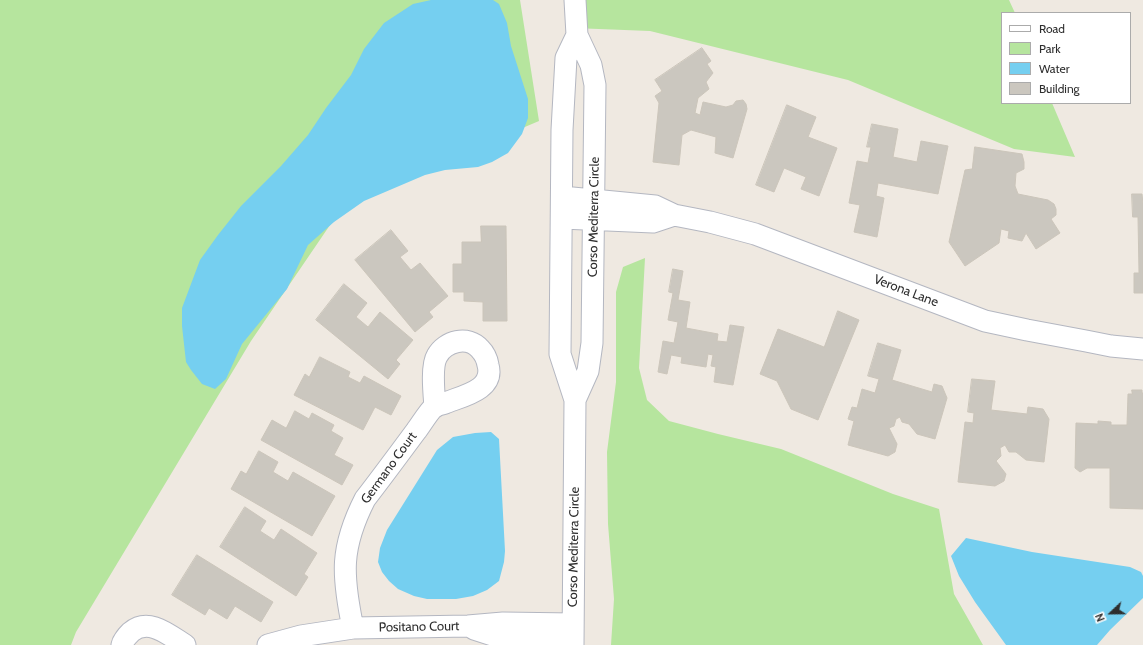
<!DOCTYPE html>
<html>
<head>
<meta charset="utf-8">
<style>
	body { margin:0 }
	#map { position:relative; width:1143px; height:645px; overflow:hidden; background:#efe9e1; font-family:Cabin,sans-serif }
	canvas { display:block }
	.legend { position:absolute; left:1001px; top:12px; width:130px; height:92px; box-sizing:border-box; background:#fff; border:1px solid #ababab; margin:0; padding:5px 7px; list-style:none; font-size:12px; color:#2e2e2e }
	.legend li { display:flex; align-items:center; gap:8px; height:20px }
	.legend b { width:20px; border:1px solid #ababab }
	.north { position:absolute; left:1091px; top:593px; width:40px; height:40px; -webkit-text-stroke:3px #fff; paint-order:stroke; rotate:248deg; font-size:11px; font-weight:700; line-height:16px; text-align:center; color:#2e2e2e }
	.north::after { content:''; display:block; margin:auto; width:14px; height:18px; background:#2e2e2e; clip-path:polygon(50% 0,100% 100%,50% 72%,0 100%) }
</style>
</head>
<body>
<div id="map">
<canvas width="1143" height="645"></canvas>
<ul class="legend">
<li><b style="height:5px;background:#fff"></b>Road</li>
<li><b style="height:11px;background:#b6e59e"></b>Park</li>
<li><b style="height:11px;background:#75cff0"></b>Water</li>
<li><b style="height:11px;background:#cbc7bf"></b>Building</li>
</ul>
<div class="north">N</div>
</div>
<script>
const c = document.querySelector('canvas').getContext('2d');
c.lineJoin = 'round';
function fillPath(path, color) {
  c.fillStyle = color;
  c.fill(path, 'evenodd');
}
function trace(path, color, width, dash) {
  c.strokeStyle = color;
  c.lineWidth = width;
  c.lineCap = dash ? 'butt' : 'round';
  c.setLineDash(dash || []);
  c.stroke(path);
}
function label(font, color, halo, rows, align = 'center') {
  c.font = font + ' Cabin,sans-serif';
  c.lineWidth = 3.5;
  c.setLineDash([]);
  c.textBaseline = 'middle';
  c.strokeStyle = halo;
  c.fillStyle = color;
  for (const [text, x, y, turn = 0] of rows) {
    c.save();
    c.translate(x, y);
    c.rotate((+turn || 0) * Math.PI / 180);
    c.textAlign = isNaN(turn) ? turn : align;
    if (halo) c.strokeText(text, 0, 0);
    c.fillText(text, 0, 0);
    c.restore();
  }
}
const green = new Path2D(`
	M0,0H520L539,121L345,203L251,341L76,632L71,645H0Z
	M571,0H1009L1015,13H1002V103H1052L1075,157L1014,149L848,80L650,31L573,28Z
	M645,258L639,368L647,400L669,421L718,434L781,449L893,494L939,509L954,594L983,645H611L614,599L608,524L607,452L616,382V292L623,267Z`);
const water = new Path2D(`
	M431,0H493L499,4L507,23L511,46L528,99V118L522,134L508,153L492,162L478,167L445,170L425,175L364,201L334,222L308,245L287,289L242,344L226,379L215,389L202,384L191,370L186,362L182,326V308L200,260L218,235L241,206L281,166L308,135L326,108L351,75L364,49L384,23L413,4Z
	M491,432L499,439L505,551L504,562L499,581L487,590L473,596L456,599H427L414,596L398,589L389,581L382,572L378,562L380,548L387,530L437,450L453,437L475,433Z
	M966,538L1032,552L1130,567L1141,572L1143,576V598L1110,630L1097,645H1006L975,602L959,576L951,556Z`);
const building = new Path2D(`
	M702,48L711,61L707,64L713,73L706,82L709,89L698,98L695,113L700,115L703,102L726,107L733,105L736,101L743,100L746,104L747,109L733,158L715,153L716,137L691,130L682,135L679,165L653,162L659,103L655,96L662,91L655,80Z
	M787,105L816,117L808,137L837,148L819,196L801,189L806,177L784,168L774,192L756,185Z
	M872,124L898,129L893,157L917,162L921,141L948,146L938,194L878,183L876,196L884,198L877,237L854,232L860,205L849,203L857,161L868,163L871,147H867Z
	M975,147L1022,154L1024,162V169L1016,173L1015,186L1018,194L1048,200L1054,204L1056,209V215L1051,219L1060,233L1036,249L1026,233L1022,241L1008,238L1009,231L1001,229L999,243L965,266L949,242L965,170L972,169Z
	M1132,194H1142L1143,204V293H1134V273H1139L1138,217H1133Z
	M481,226H506L507,321H483V302L464,301V292H453V264H462V242H481Z
	M391,230L408,251L400,257L411,270L420,263L448,296L429,312L433,317L415,332L355,260Z
	M673,269L683,271L678,300L690,302L686,328L718,334L717,341L727,342L730,325L744,327L733,385L714,382L716,367L711,366L713,355L708,354L706,367L681,363L682,357L671,355L667,374L658,372L663,341L674,343L678,322L668,320L673,293L669,292Z
	M344,284L367,303L356,317L368,327L380,312L413,340L396,360L400,364L388,379L316,320Z
	M838,311L859,320L818,420L791,409L777,381L760,374L778,329L824,347Z
	M878,343L901,350L892,380L932,392L934,384L942,386L947,398L935,439L917,434L909,424L902,422L900,417L896,419L894,426L889,428L897,444L895,452L888,456L848,445L854,421L848,419L852,407L857,408L862,389L875,393L879,379L868,376Z
	M320,357L350,372L348,377L360,383L364,376L401,396L391,415L375,407L363,430L294,395L305,374L309,377Z
	M972,379L995,381L991,410L1027,414L1028,407L1043,409L1049,419L1044,462L1026,460L1016,452H1009L1005,445L1000,448L1001,456L996,461L1006,474L1004,481L995,486L958,482L965,422L973,423L974,413L968,412Z
	M1132,390H1142V393H1143V509L1110,508V468H1087L1080,472L1075,468L1076,423L1098,424V421L1111,422V425H1127L1128,394H1132Z
	M295,411L309,419L312,413L334,425L331,431L343,438L334,455L353,465L342,485L261,440L272,420L286,428Z
	M259,451L278,462L273,472L288,481L293,472L335,496L312,536L231,489L241,471L246,474Z
	M245,507L266,521L260,531L274,540L281,529L317,553L304,574L308,577L296,596L220,547Z
	M197,555L273,602L261,622L235,606L227,619L209,608L205,615L172,595Z`);
const street = new Path2D(`
	M575,0L577,35L591,65L595,85L592,343L588,371L575,400
	M562,197L655,206L674,215L710,222L755,234L985,321L1027,330L1086,341L1111,346L1143,349
	M562,218L653,222L674,215
	M353,628C342,575 340,548 365,499C382,477 399,454 416,431C420,426 429,411 434,407C437,405 442,404 445,403C462,396 495,390 488,365C487,359 485,354 480,349C468,335 445,341 437,356C431,366 434,394 435,407
	M474,629L511,641L519,643L573,644
	M122,645C123,640 127,636 131,632C149,617 169,635 185,645
	M268,645L301,636L353,628L468,626L503,623L573,624
	M573,645L575,400L560,354L562,130L566,58L577,35`);
const streetNames = [
	["Corso Mediterra Circle",594,217,-89],
	["Verona Lane",906,291,21],
	["Germano Court",389,468,-54],
	["Corso Mediterra Circle",574,547,-89],
	["Positano Court",419,627,-1]
];
fillPath(green, '#b6e59e');
fillPath(water, '#75cff0');
fillPath(building, '#cbc7bf');
trace(building, '#cbc5ba', 1);
trace(street, '#b4b7c1', 23);
trace(street, '#fff', 21);
label('13px', '#2e2e2e', '#fff', streetNames);
</script>
</body>
</html>
